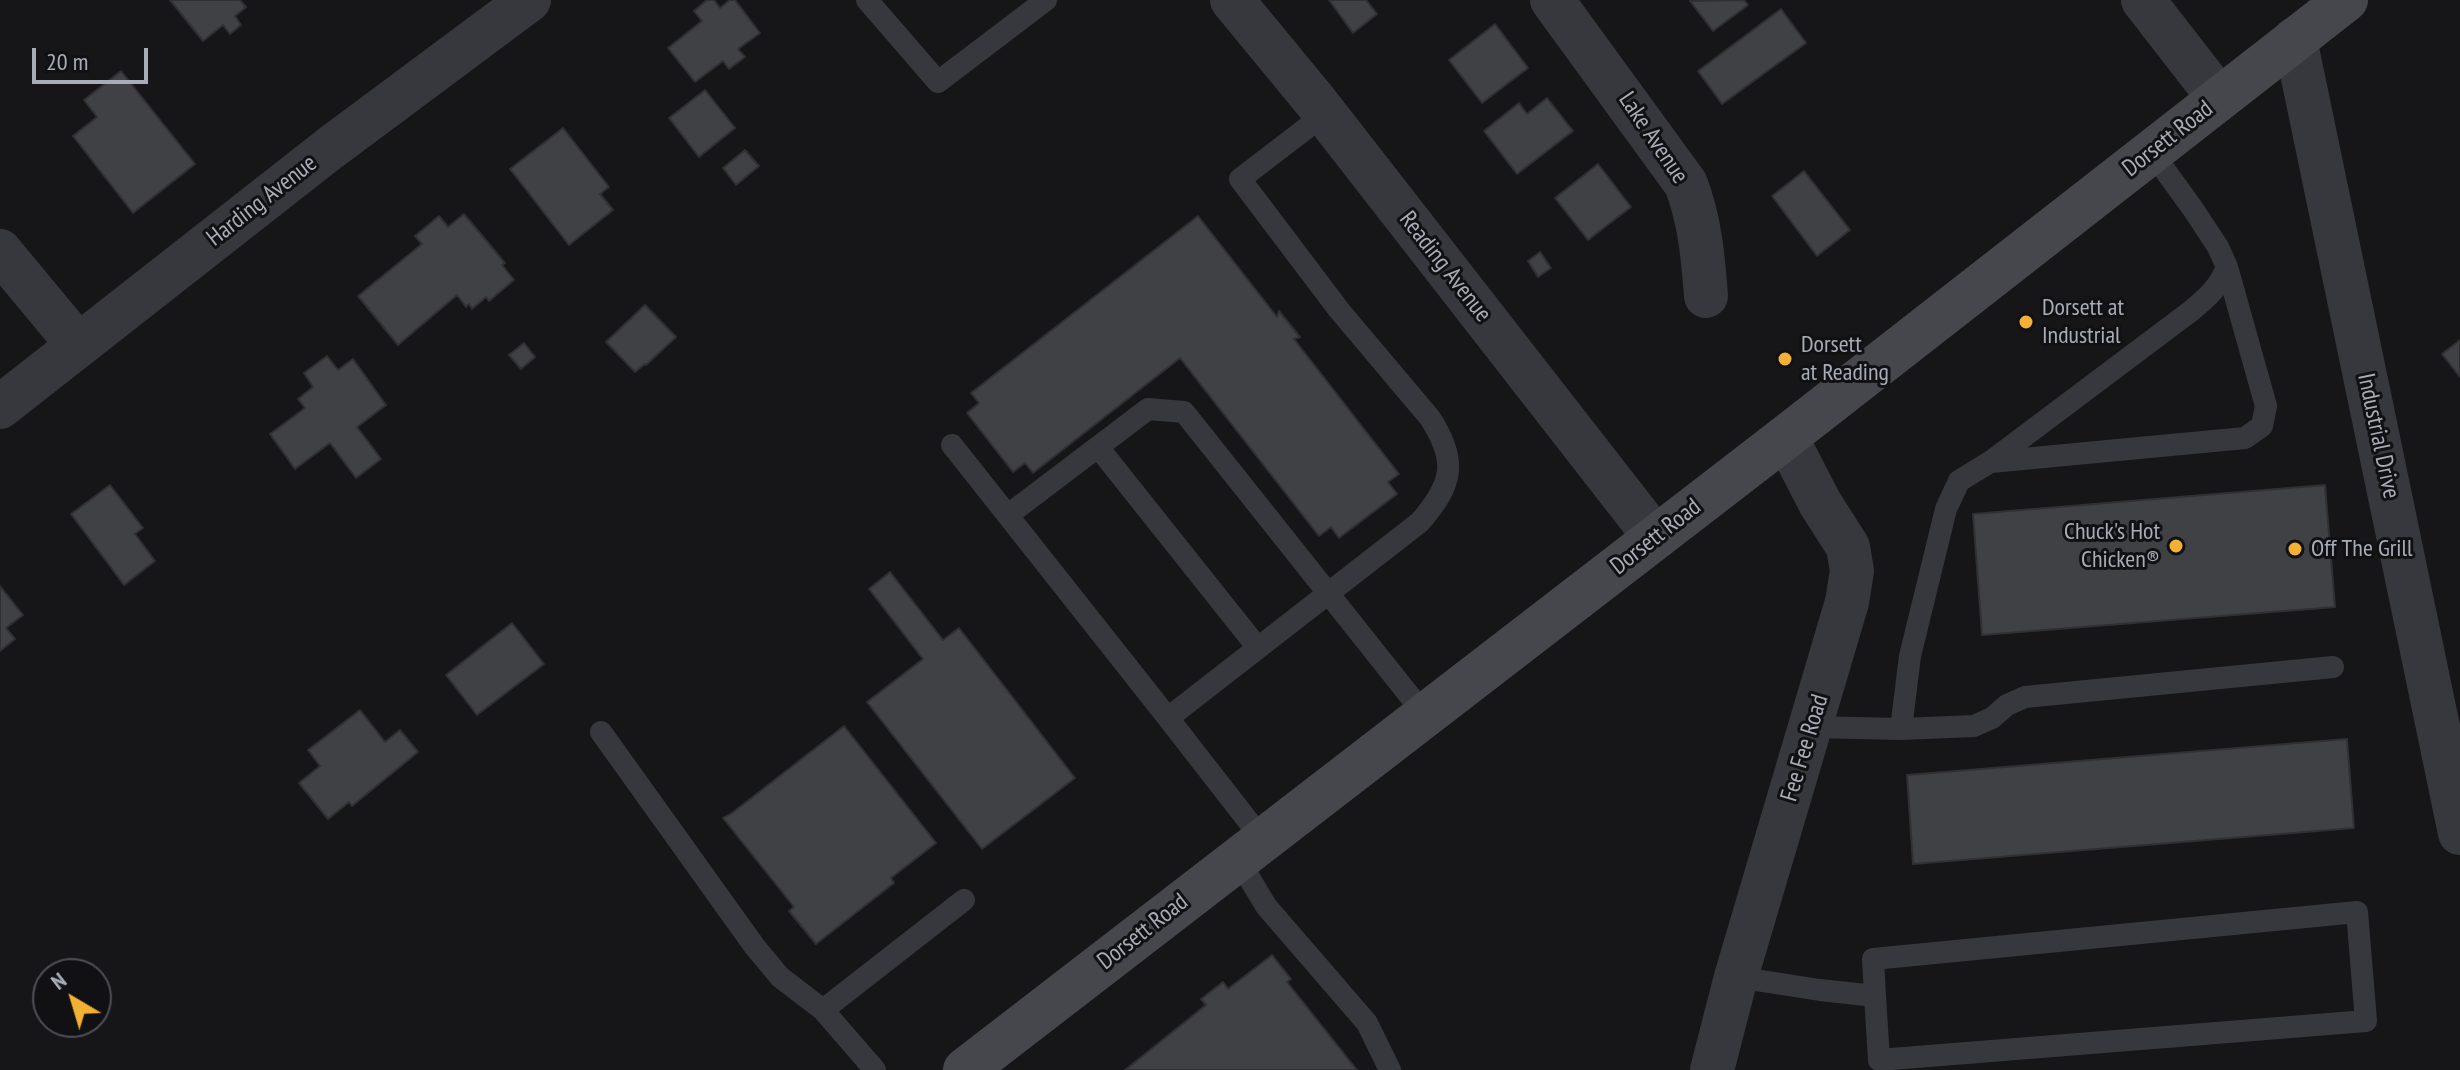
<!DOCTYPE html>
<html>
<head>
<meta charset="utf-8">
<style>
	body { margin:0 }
	#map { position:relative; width:2460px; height:1070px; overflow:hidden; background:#161618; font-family:"PT Sans Narrow",sans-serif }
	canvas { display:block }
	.north { position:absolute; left:32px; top:958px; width:80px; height:80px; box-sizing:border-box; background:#111113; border:2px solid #4d4f55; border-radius:50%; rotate:322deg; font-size:22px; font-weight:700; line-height:32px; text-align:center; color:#a8adb8 }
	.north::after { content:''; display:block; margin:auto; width:28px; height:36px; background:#f2b134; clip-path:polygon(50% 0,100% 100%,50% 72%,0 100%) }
	.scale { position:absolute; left:32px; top:48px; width:116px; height:36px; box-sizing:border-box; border:4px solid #a8adb8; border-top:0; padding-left:10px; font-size:24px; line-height:28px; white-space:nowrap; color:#a8adb8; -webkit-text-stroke:6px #111113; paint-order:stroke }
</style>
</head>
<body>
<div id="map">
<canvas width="2460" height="1070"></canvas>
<div class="north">N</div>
<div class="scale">20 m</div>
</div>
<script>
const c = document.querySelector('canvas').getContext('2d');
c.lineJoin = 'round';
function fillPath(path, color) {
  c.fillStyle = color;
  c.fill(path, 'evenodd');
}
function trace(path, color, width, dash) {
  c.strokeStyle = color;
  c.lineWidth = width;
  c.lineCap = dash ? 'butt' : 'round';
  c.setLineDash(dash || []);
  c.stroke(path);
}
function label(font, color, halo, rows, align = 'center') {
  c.font = font + ' "PT Sans Narrow",sans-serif';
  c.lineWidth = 6;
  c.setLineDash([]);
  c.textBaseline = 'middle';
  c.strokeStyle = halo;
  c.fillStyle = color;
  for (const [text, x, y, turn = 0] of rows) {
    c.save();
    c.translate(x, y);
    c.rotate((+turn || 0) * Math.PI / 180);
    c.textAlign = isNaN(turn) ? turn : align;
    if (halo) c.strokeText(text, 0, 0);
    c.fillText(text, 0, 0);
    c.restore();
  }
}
const building = new Path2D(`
	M170,0H240L246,7L235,16L241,25L230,34L223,25L203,41Z
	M707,0H714L720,8L730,0H735L760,33L738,49L745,57L729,69L723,61L695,82L668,48L702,21L694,11Z
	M1329,0H1366L1377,14L1353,33Z
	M1744,0L1748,5L1713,31L1690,1Z
	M1781,9L1806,43L1722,104L1698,71Z
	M1495,24L1528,68L1482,103L1449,60Z
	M121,71L195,164L133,213L73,136L97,117L84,100Z
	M705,90L735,128L699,157L669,118Z
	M1547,98L1573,131L1517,174L1484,131L1519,103L1527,114Z
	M563,128L609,187L600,194L613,210L569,245L510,169Z
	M745,150L759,166L736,185L723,168Z
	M1598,164L1631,207L1588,240L1555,198Z
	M1804,171L1850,230L1817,256L1772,196Z
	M464,214L505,263L502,265L514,280L489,301L486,297L472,309L469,304L466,307L457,295L398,345L358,296L422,244L415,236L439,216L448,227Z
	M1198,216L1277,317L1279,311L1300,337L1294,339L1399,474L1388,482L1397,494L1339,538L1331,527L1319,536L1180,358L1033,473L1025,463L1013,472L967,413L979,403L971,393Z
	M1540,252L1551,268L1538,277L1528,261Z
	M645,305L676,337L646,365L645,364L635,372L606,342Z
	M2460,340V377L2442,354Z
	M524,343L535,357L521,369L509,355Z
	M327,356L338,370L353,359L386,405L357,427L381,459L356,478L330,443L295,469L270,434L305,408L298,399L313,387L304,373Z
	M110,485L143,528L135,534L155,561L124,585L71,514Z
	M2325,485L2335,607L1982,635L1973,514Z
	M890,572L943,640L959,628L1075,778L982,849L867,702L923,659L869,589Z
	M0,586L23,615L6,628L15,639L0,651Z
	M512,623L544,664L477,715L446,675Z
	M360,710L385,742L400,730L418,752L352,806L349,802L328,819L299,783L320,766L308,750Z
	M844,726L936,843L891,878L894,883L816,944L789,911L794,907L723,818L732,813Z
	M2347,739L2354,828L1913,864L1907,775Z
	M1272,955L1291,979L1287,982L1357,1070H1125L1206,1005L1201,999L1223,982L1228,989Z`);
const service = new Path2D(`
	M867,0L938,82L1046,0
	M952,445L1168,718
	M1098,447L1258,648
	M1991,462L2245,438L2262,426L2266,406L2227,267
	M1008,515L1148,409L1184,412L1425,715
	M1812,727L1901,729L1910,656L1946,509L1959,481L1990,462L2191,311C2208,297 2219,287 2227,267L2218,247L2193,209L2151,151
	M1901,729L1974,726L1992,718L2007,705L2025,697L2333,667
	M601,732L755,947L780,977L823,1010L875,1070
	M1263,840L1168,718L1420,522C1453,484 1458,461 1430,418L1339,310L1240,179L1325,114
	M1238,859L1266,906L1367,1023L1390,1070
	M1736,977L1820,990L1875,996L1873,959L2357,912L2366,1021L1879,1060L1875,996
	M823,1010L964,900`);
const minor = new Path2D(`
	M1232,0L1316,102L1655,537
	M1552,0L1686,184C1700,221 1703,257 1706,296
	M2143,0L2219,98
	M2295,39L2460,833
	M0,251L78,345
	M0,407L329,149L529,0
	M1712,1070L1736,977L1847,602L1852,571L1848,547L1820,503L1786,437`);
const secondary = new Path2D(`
	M965,1070L1786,437L2346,0`);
const markers = [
	[2026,322,8,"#f2b134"],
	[1785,359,8,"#f2b134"],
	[2176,546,8,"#f2b134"],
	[2295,549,8,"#f2b134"]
];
const streetNames = [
	["Lake Avenue",1653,138,56],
	["Dorsett Road",2168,139,-38],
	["Harding Avenue",262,201,-38],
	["Reading Avenue",1445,267,52],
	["Industrial Drive",2378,436,78],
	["Dorsett Road",1656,537,-38],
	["Fee Fee Road",1805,748,-73],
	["Dorsett Road",1143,932,-38]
];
const poiNames = [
	["Dorsett at",2042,308],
	["Industrial",2042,336],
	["Dorsett",1801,345],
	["at Reading",1801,373],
	["Chuck's Hot",2160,532,"right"],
	["Chicken®",2160,560,"right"],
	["Off The Grill",2311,549]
];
fillPath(building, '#404145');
trace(building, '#303034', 2);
trace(service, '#37383d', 22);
trace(minor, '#37383d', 44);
trace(secondary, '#45474d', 44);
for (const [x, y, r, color] of markers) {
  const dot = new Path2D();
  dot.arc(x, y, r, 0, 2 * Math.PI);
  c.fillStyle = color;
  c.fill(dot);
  trace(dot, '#111113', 3);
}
label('24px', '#a8adb8', '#111113', streetNames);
label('24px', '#a8adb8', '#111113', poiNames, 'left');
</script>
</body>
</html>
